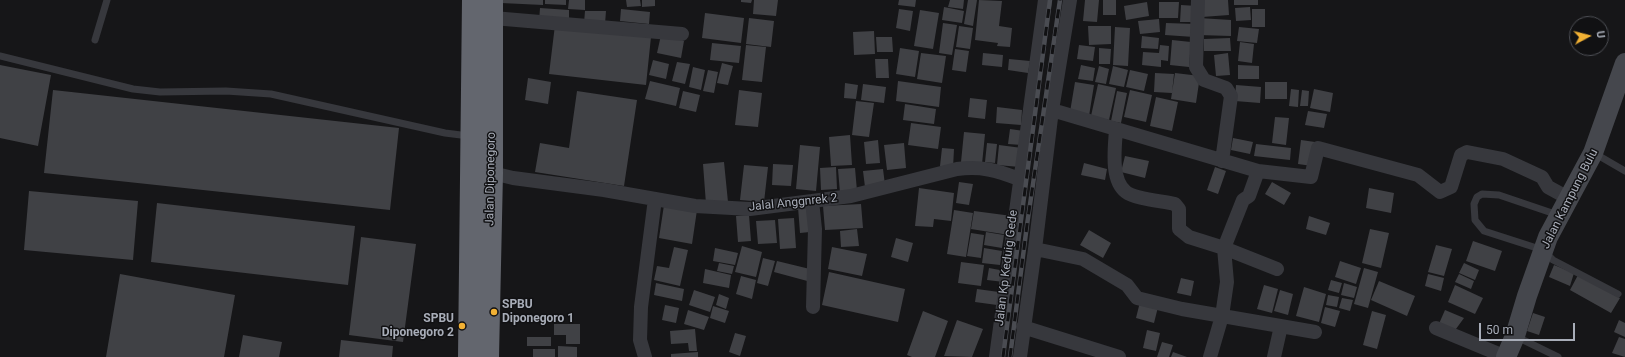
<!DOCTYPE html>
<html>
<head>
<meta charset="utf-8">
<style>
	body { margin:0 }
	#map { position:relative; width:1625px; height:357px; overflow:hidden; background:#161618; font-family:Roboto,sans-serif }
	canvas { display:block }
	.north { position:absolute; left:1569px; top:16px; width:40px; height:40px; box-sizing:border-box; background:#111113; border:1px solid #4d4f55; border-radius:50%; rotate:83deg; font-size:11px; font-weight:700; line-height:16px; text-align:center; color:#a8adb8 }
	.north::after { content:''; display:block; margin:auto; width:14px; height:18px; background:#f2b134; clip-path:polygon(50% 0,100% 100%,50% 72%,0 100%) }
	.scale { position:absolute; left:1479px; top:323px; width:96px; height:18px; box-sizing:border-box; border:2px solid #a8adb8; border-top:0; padding-left:5px; font-size:12px; line-height:14px; white-space:nowrap; color:#a8adb8; -webkit-text-stroke:3px #111113; paint-order:stroke }
</style>
</head>
<body>
<div id="map">
<canvas width="1625" height="357"></canvas>
<div class="north">U</div>
<div class="scale">50 m</div>
</div>
<script>
const c = document.querySelector('canvas').getContext('2d');
c.lineJoin = 'round';
function fillPath(path, color) {
  c.fillStyle = color;
  c.fill(path, 'evenodd');
}
function trace(path, color, width, dash) {
  c.strokeStyle = color;
  c.lineWidth = width;
  c.lineCap = dash ? 'butt' : 'round';
  c.setLineDash(dash || []);
  c.stroke(path);
}
function label(font, color, halo, rows, align = 'center') {
  c.font = font + ' Roboto,sans-serif';
  c.lineWidth = 3;
  c.setLineDash([]);
  c.textBaseline = 'middle';
  c.strokeStyle = halo;
  c.fillStyle = color;
  for (const [text, x, y, turn = 0] of rows) {
    c.save();
    c.translate(x, y);
    c.rotate((+turn || 0) * Math.PI / 180);
    c.textAlign = isNaN(turn) ? turn : align;
    if (halo) c.strokeText(text, 0, 0);
    c.fillText(text, 0, 0);
    c.restore();
  }
}
const building = new Path2D(`
	M501,0H543V5L501,3Z
	M545,0H566V5L545,4Z
	M569,0H585V10L568,9Z
	M626,0H640L641,6L627,7Z
	M642,0H655V6L642,7Z
	M741,0H752L751,3L741,2Z
	M754,0H778L776,16L753,14Z
	M899,0H916L915,7L898,5Z
	M950,0H964L963,9L948,7Z
	M968,0H977L973,26L964,24Z
	M979,0L1002,1L999,26L1012,28L1010,47L997,46L998,43L975,40Z
	M1085,0H1099L1097,22L1083,21Z
	M1103,0H1116V15H1103Z
	M1201,0H1228L1229,15L1202,17Z
	M1234,0H1258V5H1234Z
	M1147,2L1149,16L1126,20L1124,6Z
	M1159,2H1179L1178,18H1159Z
	M1181,5L1197,6L1196,22H1180Z
	M944,7L964,11L962,23L942,20Z
	M1250,7L1251,20L1236,21L1235,8Z
	M540,8L569,10V24L539,21Z
	M621,9L650,12L649,24L620,21Z
	M899,9L913,11L910,31L896,28Z
	M1252,9H1265V27H1252Z
	M920,10L939,13L933,49L914,46Z
	M585,11H606L605,24L584,23Z
	M705,13L744,18L741,43L702,38Z
	M749,18L774,21L771,47L746,44Z
	M1199,18L1231,20V36L1198,35Z
	M1159,19L1160,32L1140,34L1138,21Z
	M943,23L957,25L952,55L939,53Z
	M1166,23L1195,24L1194,37L1165,35Z
	M555,25L651,37L646,85L549,74Z
	M959,26L973,28L970,49L956,47Z
	M1088,26H1111V44L1089,45Z
	M1115,27L1130,28L1128,66L1113,65Z
	M1239,27L1259,29L1257,43L1237,41Z
	M874,31L875,54L854,55L853,32Z
	M661,35L684,41L681,58L657,53Z
	M1142,36L1159,38L1158,49L1141,48Z
	M876,37H892L893,52H877Z
	M1230,38L1231,51H1204V39Z
	M1172,40L1191,42L1189,67L1170,65Z
	M1240,42L1254,44L1252,63L1238,61Z
	M712,43L741,46L739,63L710,60Z
	M746,45L766,47L762,82L742,80Z
	M1079,45L1095,47L1093,61L1077,59Z
	M1160,45L1169,46L1168,61L1161,60V67L1142,65L1143,52L1159,53Z
	M900,48L919,51L915,77L896,74Z
	M1099,48L1111,49L1110,64H1099Z
	M955,49L969,51L966,72L952,70Z
	M921,53L946,56L942,83L917,79Z
	M983,53L1003,55L1002,67L982,65Z
	M1228,53L1230,75L1216,76L1214,55Z
	M875,59H888L889,78H876Z
	M1009,59L1030,61L1028,73L1008,70Z
	M653,60L669,64L666,79L649,75Z
	M677,62L690,64L685,84L672,81Z
	M722,63L733,66L728,85L717,83Z
	M0,65L51,75L38,146L0,138Z
	M1081,65L1095,68L1093,81L1078,79Z
	M1238,65L1259,66V79H1238Z
	M1099,66L1109,69L1106,84L1095,82Z
	M1113,66L1128,70L1124,87L1109,84Z
	M693,67L705,70L701,90L689,87Z
	M708,70L718,72L714,93L703,91Z
	M1130,70L1148,74L1144,91L1126,87Z
	M1155,73L1174,74L1172,93L1154,92Z
	M1175,73L1200,76L1196,103L1171,99Z
	M528,78L551,82L548,104L525,100Z
	M650,81L680,88L676,106L645,99Z
	M898,81L941,87L939,107L896,101Z
	M1075,82L1094,85L1089,116L1070,112Z
	M1265,82H1287V99H1265Z
	M845,83L858,85L856,99L844,98Z
	M863,84L886,87L884,103L861,100Z
	M1098,84L1116,88L1109,120L1091,116Z
	M1236,85L1261,87L1260,103L1235,101Z
	M1291,89L1299,90L1298,107L1289,106Z
	M1314,89L1333,93L1330,112L1310,108Z
	M53,90L399,128L390,210L44,173Z
	M739,90L762,93L758,127L735,125Z
	M1130,90L1152,95L1146,122L1124,117Z
	M1302,90L1309,91L1308,106H1300Z
	M577,91L637,100L624,186L535,172L540,143L569,148Z
	M683,91L700,95L696,112L679,108Z
	M1117,91L1127,93L1121,123L1111,121Z
	M1156,97L1178,102L1172,131L1150,126Z
	M970,98L987,100L985,119L968,117Z
	M856,101L874,103L869,137L852,135Z
	M905,104L936,109L934,124L903,120Z
	M997,107L1022,110L1021,125L996,123Z
	M1308,111L1327,114L1324,128L1305,125Z
	M1275,117L1289,118L1286,145L1272,143Z
	M911,123L941,127L938,149L908,145Z
	M1010,129L1024,131L1022,145L1008,144Z
	M964,132L985,134L982,164L961,162Z
	M850,135L852,165L831,166L829,137Z
	M1233,138L1253,142L1250,154L1231,150Z
	M878,140L880,163L866,164L864,142Z
	M1301,140L1315,142L1312,166L1298,164Z
	M904,143L906,168L887,170L884,145Z
	M987,143L997,144L995,163L985,162Z
	M1256,144L1291,148L1290,160L1254,156Z
	M800,145L820,147L816,191L796,189Z
	M999,145L1022,148L1020,167L997,165Z
	M942,148L954,149L953,168L940,166Z
	M1125,156L1149,161L1145,178L1121,172Z
	M724,162L728,202L706,204L703,164Z
	M1084,163L1107,169L1105,180L1081,175Z
	M773,164L793,165L791,186L772,185Z
	M744,165L768,167L764,202L740,200Z
	M836,167L837,189L821,190L820,168Z
	M1215,167L1226,171L1218,194L1207,190Z
	M855,168L857,191L840,193L838,169Z
	M883,169L885,185L865,187L863,171Z
	M959,182L973,184L969,205L956,203Z
	M1272,182L1291,193L1284,205L1265,194Z
	M919,188L954,193L951,221L934,219L933,227L915,226Z
	M1369,188L1394,193L1391,213L1366,208Z
	M29,191L138,201L133,260L24,250Z
	M157,203L355,226L348,285L151,262Z
	M861,204L863,228L825,230L823,206Z
	M664,205L697,210L692,244L659,238Z
	M798,207H809L810,232L800,233Z
	M954,210L973,213L966,257L947,254Z
	M974,211L1012,216L1009,235L971,229Z
	M749,215L751,241L738,242L736,216Z
	M1309,216L1330,223L1326,235L1306,229Z
	M794,218L796,248L780,249L778,219Z
	M775,220L777,243L758,244L756,221Z
	M857,229L859,246L841,247L840,231Z
	M1370,229L1389,233L1381,268L1362,263Z
	M1089,230L1111,243L1103,258L1080,245Z
	M986,232L1004,235L1002,248L984,245Z
	M971,233L984,235L981,258L967,256Z
	M361,237L416,244L403,342L349,335Z
	M896,238L913,243L908,262L891,257Z
	M1473,241L1502,251L1495,271L1466,261Z
	M1436,245L1452,249L1444,276L1428,272Z
	M742,246L762,252L756,277L735,272Z
	M674,247L688,250L680,286L654,280L657,266L669,268Z
	M832,247L867,254L862,276L828,269Z
	M715,248L738,253L735,265L713,261Z
	M984,248L1002,251L1000,265L982,263Z
	M763,258L775,261L768,286L757,283Z
	M777,261L814,270L811,282L774,272Z
	M1340,261L1361,268L1356,284L1335,277Z
	M961,262L984,265L981,286L958,283Z
	M719,263L734,266L732,274L717,271Z
	M1464,263L1479,270L1475,280L1459,273Z
	M1554,265L1574,273L1570,286L1549,277Z
	M989,268L1005,271L1004,282L987,280Z
	M1364,268L1378,272L1368,308L1354,304Z
	M705,269L731,275L729,288L703,283Z
	M829,272L905,289L898,322L822,305Z
	M120,274L235,295L224,357H106Z
	M1428,274L1444,278L1441,291L1425,286Z
	M1459,274L1474,281L1471,289L1455,282Z
	M1578,275L1620,298L1611,313L1570,290Z
	M741,276L756,280L752,299L736,294Z
	M1181,278L1194,281L1191,296L1177,293Z
	M1331,280L1342,283L1339,293L1328,290Z
	M1379,281L1415,296L1407,316L1371,300Z
	M656,283L684,289L682,301L654,295Z
	M1344,283L1357,287L1354,298L1341,295Z
	M1264,285L1278,289L1272,313L1257,309Z
	M1455,285L1483,298L1475,314L1448,302Z
	M1304,287L1326,294L1319,322L1296,316Z
	M977,289L999,292L997,305L975,302Z
	M694,290L715,297L710,312L689,305Z
	M1280,290L1293,294L1288,315L1274,311Z
	M719,294L729,298L726,309L716,305Z
	M1328,295L1339,297L1337,307L1326,305Z
	M1342,298L1353,300L1350,311L1339,308Z
	M1140,302L1158,307L1154,323L1136,318Z
	M665,305L679,308L676,323L662,320Z
	M713,306L729,311L725,323L710,318Z
	M1325,307L1340,311L1335,327L1321,323Z
	M688,310L709,317L704,330L684,324Z
	M1445,310L1464,318L1453,333L1438,326Z
	M923,311L948,321L935,357H912L907,355Z
	M1372,311L1386,315L1377,349L1363,345Z
	M1533,313L1545,317L1539,335L1527,331Z
	M957,320L983,329L972,357L944,356Z
	M1619,320L1625,323V337L1614,332Z
	M554,324H580V344H566V335H554Z
	M695,329L697,351H689L688,343L671,344L670,331Z
	M1147,330L1160,333L1156,351L1143,348Z
	M735,333L746,336L740,356L729,352Z
	M243,335L282,342L279,357H239Z
	M527,337H551V346H527Z
	M1619,337L1625,339V357L1612,353Z
	M341,340L393,346L392,357H339Z
	M1162,342L1173,345L1169,357H1157Z
	M558,346L577,347V357H558Z
	M533,349H555V357H533Z
	M698,352V357H671V354Z
	M1173,352L1187,357H1171Z`);
const lane = new Path2D(`
	M95,40L107,0
	M0,56L133,89L160,92L226,91L271,94L445,133L469,136
	M1594,153L1625,171
	M1558,215L1499,195L1482,194L1477,197L1474,204L1475,220L1484,231L1543,250L1553,260L1618,294
	M1515,336L1558,357`);
const street = new Path2D(`
	M1198,0L1196,67L1204,80L1226,88L1231,96L1222,161
	M493,18L682,34
	M1052,110L1258,171L1311,177L1318,148L1418,175L1440,192L1451,187L1461,155L1467,152L1503,159L1542,177L1548,187L1570,199
	M1116,129C1115,147 1110,180 1126,192C1135,199 1163,201 1175,204L1179,209V229L1189,237L1224,248L1277,269
	M492,173L513,178L604,190L695,206L750,209L851,196L957,169C981,166 996,170 1019,179
	M812,201L815,229L813,307
	M1035,249L1083,259L1127,285L1137,298L1182,309L1315,332
	M1023,327L1119,357
	M1436,328L1506,357
	M645,357L640,340L641,307L655,199
	M996,357L1045,0
	M1020,357L1035,249L1052,110L1070,0
	M1210,357L1222,316L1227,282L1224,248L1243,200L1249,196L1258,171
	M1274,357L1281,326`);
const secondary = new Path2D(`
	M1506,357L1515,336L1527,296L1548,237L1593,153L1625,63`);
const highway = new Path2D(`
	M469,357L473,0
	M488,357L492,173V0`);
const rail = new Path2D(`
	M1003,357L1050,0
	M1010,357L1027,225L1060,0`);
const markers = [
	[494,312,4,"#f2b134"],
	[462,326,4,"#f2b134"]
];
const streetNames = [
	["Jalan Diponegoro",491,179,-89],
	["Jalan Kampung Bulu",1570,199,-63],
	["Jalal Anggnrek 2",793,203,-6],
	["Jalan Kp Keduig Gede",1007,268,-83]
];
const poiNames = [
	["SPBU",502,305],
	["Diponegoro 1",502,319],
	["SPBU",454,319,"right"],
	["Diponegoro 2",454,333,"right"]
];
fillPath(building, '#404145');
trace(lane, '#37383d', 7);
trace(street, '#37383d', 14);
trace(secondary, '#45474d', 20);
trace(highway, '#63666e', 22);
trace(rail, '#4a4c52', 4.5);
trace(rail, '#111113', 3, [9]);
for (const [x, y, r, color] of markers) {
  const dot = new Path2D();
  dot.arc(x, y, r, 0, 2 * Math.PI);
  c.fillStyle = color;
  c.fill(dot);
  trace(dot, '#111113', 1.5);
}
label('12px', '#a8adb8', '#111113', streetNames);
label('bold 12px', '#a8adb8', '#111113', poiNames, 'left');
</script>
</body>
</html>
